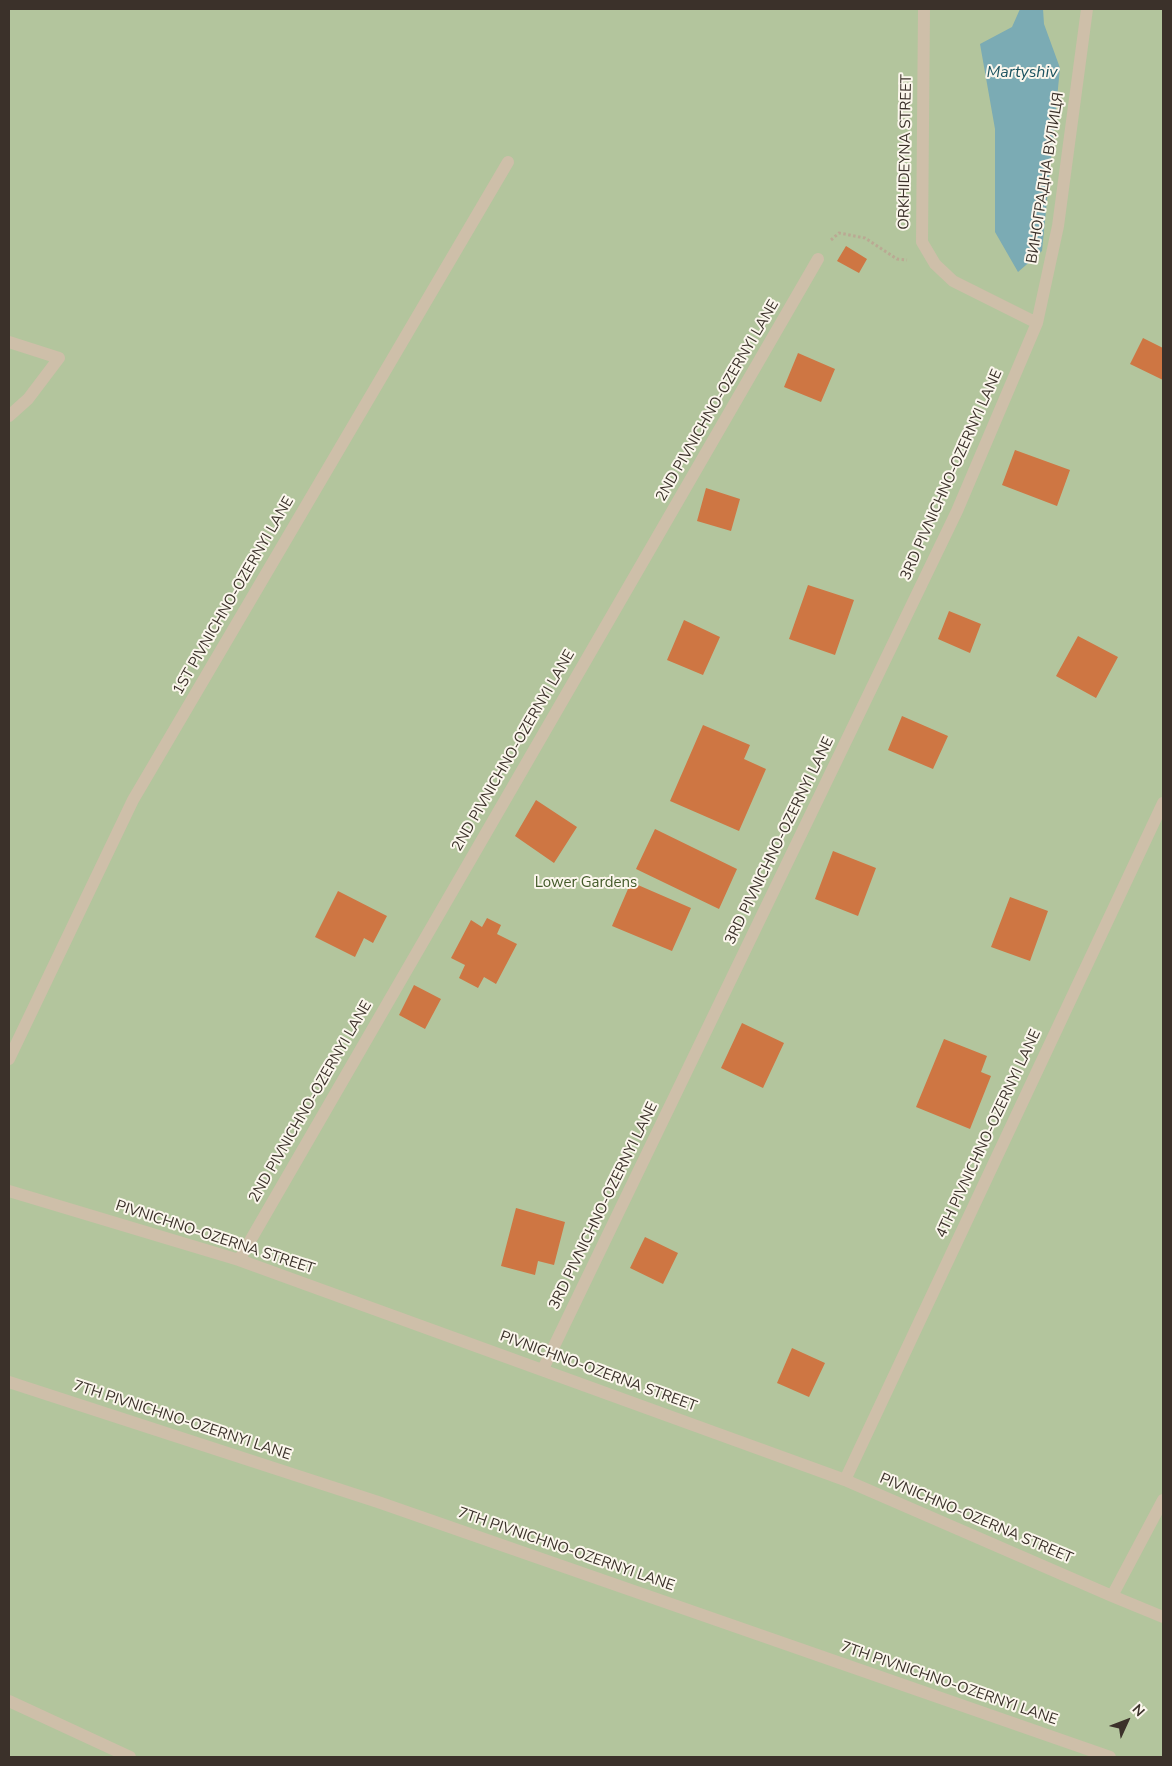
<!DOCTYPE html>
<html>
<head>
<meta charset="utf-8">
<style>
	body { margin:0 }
	#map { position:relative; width:1172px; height:1766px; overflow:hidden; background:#f5eddf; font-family:"Nunito Sans",sans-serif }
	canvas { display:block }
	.frame { position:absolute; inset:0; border:10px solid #3b312a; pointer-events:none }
	.north { position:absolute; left:1102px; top:1696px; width:50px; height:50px; -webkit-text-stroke:4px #fbf6ec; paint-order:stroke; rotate:47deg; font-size:14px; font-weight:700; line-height:20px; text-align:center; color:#3b312a }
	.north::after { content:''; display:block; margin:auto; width:18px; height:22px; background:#3b312a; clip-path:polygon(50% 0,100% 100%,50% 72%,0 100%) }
</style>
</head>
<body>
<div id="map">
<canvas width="1172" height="1766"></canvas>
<div class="frame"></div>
<div class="north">N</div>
</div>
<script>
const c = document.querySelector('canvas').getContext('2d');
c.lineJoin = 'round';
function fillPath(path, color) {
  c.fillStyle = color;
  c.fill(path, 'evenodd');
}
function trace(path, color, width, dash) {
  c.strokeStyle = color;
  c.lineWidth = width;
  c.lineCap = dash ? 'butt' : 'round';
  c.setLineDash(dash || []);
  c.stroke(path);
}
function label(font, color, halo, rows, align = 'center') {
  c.font = font + ' "Nunito Sans",sans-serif';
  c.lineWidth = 4;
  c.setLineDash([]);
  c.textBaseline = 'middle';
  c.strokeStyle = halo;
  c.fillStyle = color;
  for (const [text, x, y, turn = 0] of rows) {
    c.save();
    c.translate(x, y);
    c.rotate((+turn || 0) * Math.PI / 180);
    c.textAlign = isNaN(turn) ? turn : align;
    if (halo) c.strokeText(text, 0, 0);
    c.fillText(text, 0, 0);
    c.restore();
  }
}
const green = new Path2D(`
	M9,9H1163V1757H9Z`);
const water = new Path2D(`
	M1020,9H1043L1044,24L1060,68L1042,251L1018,272L995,232V129L980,44L1012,27Z`);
const building = new Path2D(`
	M846,246L867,259L859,273L837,261Z
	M1143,338L1163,348V380L1130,364Z
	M798,353L835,369L821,402L784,387Z
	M1015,450L1070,470L1057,506L1002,485Z
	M706,488L740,499L731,531L697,521Z
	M808,585L854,600L835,655L789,639Z
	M949,611L981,624L970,653L938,639Z
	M684,620L720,637L703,675L667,660Z
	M1078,636L1118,657L1096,698L1056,676Z
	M902,716L948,736L933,769L888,750Z
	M703,725L750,745L744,759L766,769L739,831L670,801Z
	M536,800L577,827L554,863L515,836Z
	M655,829L737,869L719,909L636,869Z
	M833,851L876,868L858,916L815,899Z
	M631,882L691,908L672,951L612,926Z
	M338,891L387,916L373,943L364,938L355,957L315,937Z
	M1010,897L1048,911L1030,961L991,947Z
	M487,918L501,925L497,934L517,944L496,984L484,977L478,988L459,978L465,965L451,958L471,920L482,927Z
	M414,985L441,999L425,1029L399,1015Z
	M742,1023L784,1043L763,1088L721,1068Z
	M944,1039L987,1056L981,1072L991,1076L970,1129L916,1107Z
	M516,1208L565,1222L554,1265L538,1261L535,1275L501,1266Z
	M645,1237L678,1253L663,1284L630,1268Z
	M792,1348L825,1363L809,1397L777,1383Z`);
const path = new Path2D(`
	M831,240L839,233L865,238L897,259L907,260`);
const minor = new Path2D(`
	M924,9L922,242L935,264L953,281L1037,323
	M9,342L59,358L28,399L9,416
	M9,1059L133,800L508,162
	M9,1191L239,1260L845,1480L1112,1596L1163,1617
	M239,1260L818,259
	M543,1369L957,511L1037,323L1058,226L1087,9
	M9,1382L378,1502L1110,1757
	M845,1480L1163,803
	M1112,1596L1163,1500
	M9,1701L130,1757`);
const streetNames = [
	["ORKHIDEYNA STREET",906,152,-89],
	["ВИНОГРАДНА ВУЛИЦЯ",1046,178,-81],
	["2ND PIVNICHNO-OZERNYI LANE",718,401,-60],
	["3RD PIVNICHNO-OZERNYI LANE",952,475,-66],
	["1ST PIVNICHNO-OZERNYI LANE",234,596,-60],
	["2ND PIVNICHNO-OZERNYI LANE",514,751,-60],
	["3RD PIVNICHNO-OZERNYI LANE",780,841,-64],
	["2ND PIVNICHNO-OZERNYI LANE",311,1102,-60],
	["4TH PIVNICHNO-OZERNYI LANE",989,1134,-65],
	["3RD PIVNICHNO-OZERNYI LANE",604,1206,-64],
	["PIVNICHNO-OZERNA STREET",215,1238,18],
	["PIVNICHNO-OZERNA STREET",598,1372,20],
	["7TH PIVNICHNO-OZERNYI LANE",182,1421,18],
	["PIVNICHNO-OZERNA STREET",976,1519,23],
	["7TH PIVNICHNO-OZERNYI LANE",566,1550,19],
	["7TH PIVNICHNO-OZERNYI LANE",949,1684,19]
];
const parkNames = [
	["Lower Gardens",586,883]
];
const waterNames = [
	["Martyshiv",1022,73]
];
fillPath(green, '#b3c59d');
fillPath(water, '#7babb4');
fillPath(building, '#ce7643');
trace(path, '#baa993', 3, [2.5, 2.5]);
trace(minor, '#cebfa9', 12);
label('15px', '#3b312a', '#fbf6ec', streetNames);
label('15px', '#445b2b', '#fbf6ec', parkNames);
label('italic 16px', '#1b5360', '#fbf6ec', waterNames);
</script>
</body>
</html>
